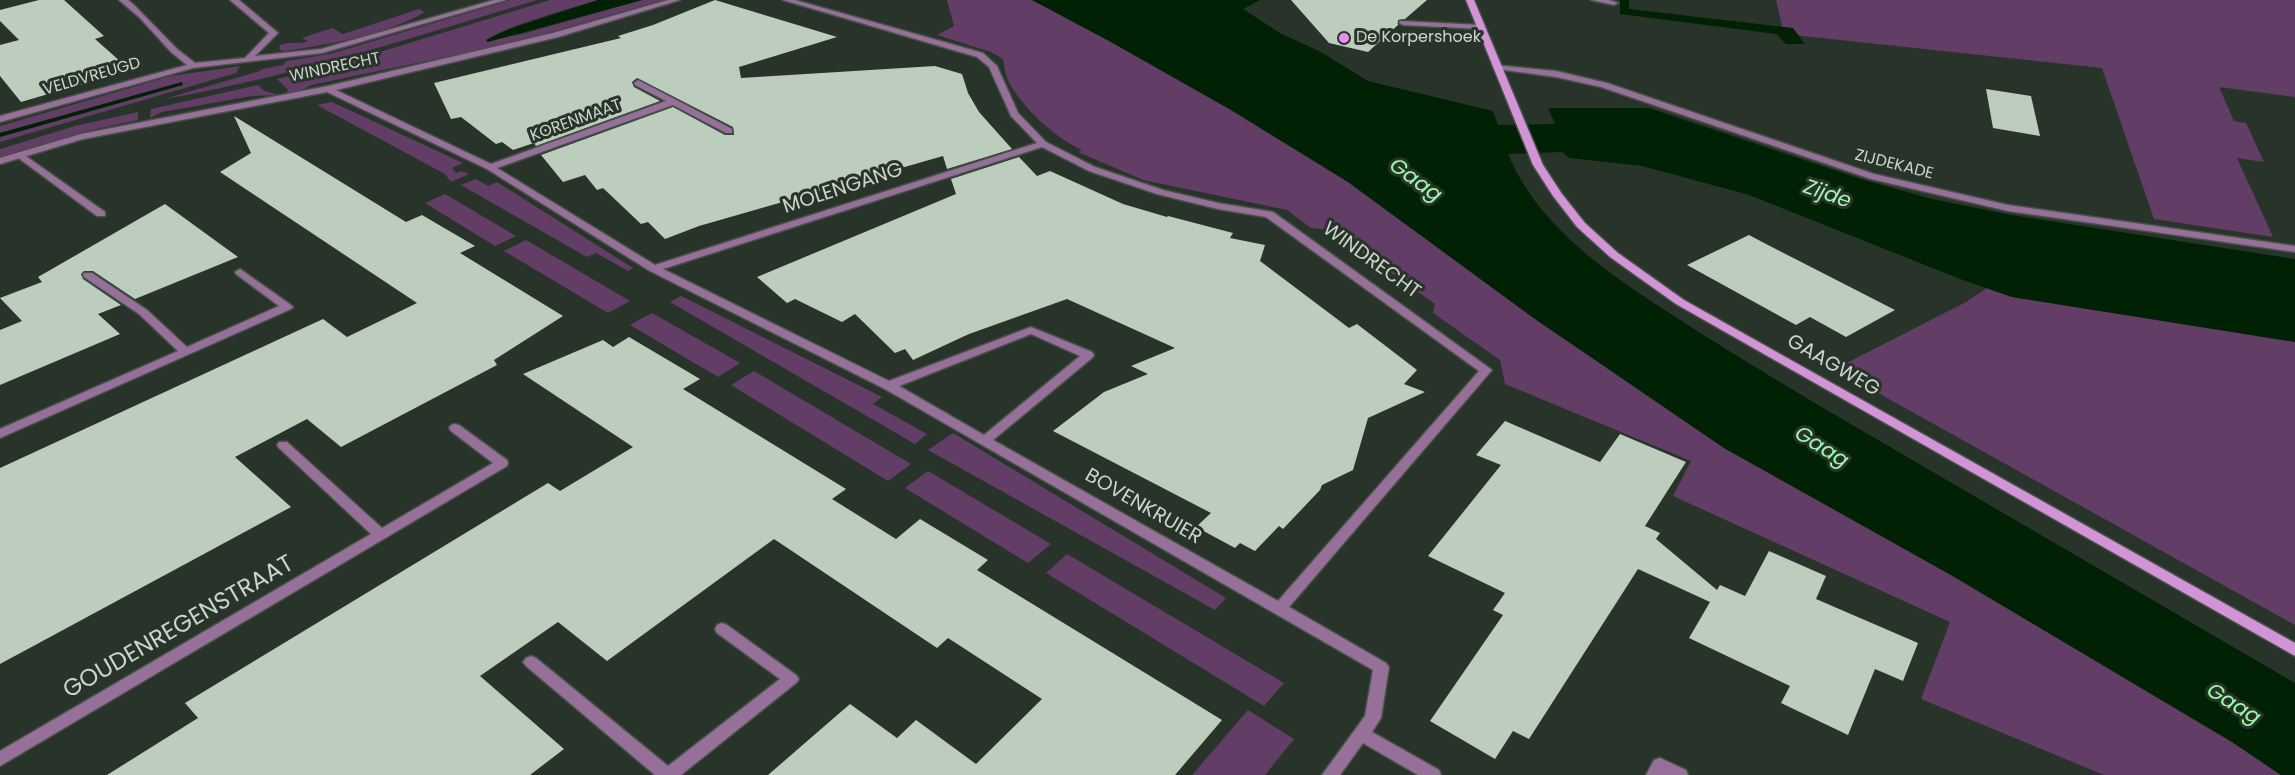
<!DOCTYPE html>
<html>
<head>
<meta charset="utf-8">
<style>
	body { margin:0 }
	canvas { display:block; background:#283429 }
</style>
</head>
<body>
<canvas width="2295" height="775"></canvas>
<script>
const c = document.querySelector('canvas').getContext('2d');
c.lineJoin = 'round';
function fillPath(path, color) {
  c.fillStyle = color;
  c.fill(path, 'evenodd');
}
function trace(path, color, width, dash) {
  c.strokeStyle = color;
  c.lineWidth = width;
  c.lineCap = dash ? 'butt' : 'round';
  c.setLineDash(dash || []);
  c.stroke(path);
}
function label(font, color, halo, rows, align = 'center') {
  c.font = font + ' Poppins,sans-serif';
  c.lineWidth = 6;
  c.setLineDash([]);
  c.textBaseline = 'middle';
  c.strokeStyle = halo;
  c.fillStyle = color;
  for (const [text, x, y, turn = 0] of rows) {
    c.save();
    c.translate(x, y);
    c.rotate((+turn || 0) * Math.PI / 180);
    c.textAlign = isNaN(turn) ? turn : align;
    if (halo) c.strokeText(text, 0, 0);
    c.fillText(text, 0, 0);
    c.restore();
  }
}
const green = new Path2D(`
	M511,0H537C414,37 291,77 164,99L260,71L262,69L283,65L286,61L330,54Z
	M550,0H598C578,6 496,29 486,41L522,34L642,0H663L508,44L311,85L303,90L287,93L288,90L277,79L341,64Z
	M947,0H1032L1111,42L1231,110L1348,182L1535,319L1724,448L1951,575L2232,742L2281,775H2104L1921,699L1950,622L1673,496L1691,461L1505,384L1500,360L1433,313L1435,304L1330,230L1311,228L1287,210L1143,180L1078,152L1082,150C1055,138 1019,105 1007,78C1005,72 1004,65 1003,59L991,52L937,35L954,26Z
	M1776,0H2295V97L2219,87L2234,121L2246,123L2264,162L2237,158L2273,237L2154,219L2102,68L1784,34Z
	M419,9L425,12C388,34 327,45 284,51L279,49L280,45C291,41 296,45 308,41L302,38L332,28L343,34Z
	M240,66L236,73L0,142V137L183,84L182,82L0,133V126L171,76Z
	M258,85L263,90L277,95L252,96L162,112L150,118L151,109Z
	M332,102L463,163L452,168L456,173L461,171L469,174L451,182L445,174L317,105Z
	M138,112V120L87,131L0,157V149L75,126Z
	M476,179L488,186L497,182L633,268L628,271L596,253L587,257L461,185Z
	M445,194L516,236L495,246L425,203Z
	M526,240L630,301L608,313L504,251Z
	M1987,288L2012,297L2295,342V625L1835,369L1966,302Z
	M681,296L882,397L873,404L927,434L915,444L670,302Z
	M652,313L740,363L718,377L630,325Z
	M754,371L911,464L888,481L731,385Z
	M953,433L1226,598L1215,610L928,450Z
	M928,471L1051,544L1028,563L905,488Z
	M1067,554L1284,683L1264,706L1046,573Z
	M1248,710L1294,739L1265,775H1192Z`);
const water = new Path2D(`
	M598,0H642L488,42L486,40L509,29Z
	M1032,0H1260L1243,9L1280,33L1321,52L1368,81L1493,111L1498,125L1555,124L1548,108H1649L1861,179L1932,199L2011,215L2295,259V342L2012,297L1960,279L1749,195L1642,166L1569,158L1562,152L1508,154C1544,240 1636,291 1710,339C1789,389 1870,435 1950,482C2065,549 2180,616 2295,683V775H2281L2232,742L1951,575L1724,448L1535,319L1348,182L1231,110L1111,42Z
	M1620,0H1629V9L1793,28L1805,44H1786L1776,34L1620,14Z
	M182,82L183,85L0,137V133Z`);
const building = new Path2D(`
	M39,0H64L104,36L95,39L130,70L21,102L0,76V45L19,40L0,21V10Z
	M715,0L837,37L739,67L741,78L935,66L962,74L968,93L979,112L1012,149L947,169L943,156L699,226L665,239L648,222L641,224L603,188L597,190L585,175L563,182L541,155L673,107L725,135H734L733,127L637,78L632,82L634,87L660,101L536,146L534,143L513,150L502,142L496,144L461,117L451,119L434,83L621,38L618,36L653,25Z
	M1291,0H1427L1405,19L1398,20V25L1368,52L1329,43Z
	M1986,89L2031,96L2040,136L1993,128Z
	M234,116L406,222L422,215L475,246L460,253L563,316L494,360L497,365L341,447L307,419L235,457L291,507L0,664V468L323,319L347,337L417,303L220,172L251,153Z
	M1019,157L1037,176L1050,171L1123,204L1167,217L1168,216L1233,233L1230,238L1265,245L1260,261L1349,328L1357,324L1417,370L1404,384L1425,392L1368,418L1353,470L1322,485L1320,490L1283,529L1279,526L1255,551L1240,543L1235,548L1196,527L1211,513L1053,431L1104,392L1148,374L1131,366L1175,348L1067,299L969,334L913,360L905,349L895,353L855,314L842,322L795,299L787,303L757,277L956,194L951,179Z
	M165,204L238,257L135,299L93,271H84L81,274L83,279L121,305L98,314L120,334L0,385V330L22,321L0,298L42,282L38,277Z
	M1749,235L1768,245L1895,310L1846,337L1810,317L1796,325L1687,265Z
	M629,337L700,379L683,389L846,489L832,499L896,539L920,519L988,560L977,570L1222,720L1175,775H768L850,704L897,738L916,720L976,764L1042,699L948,638L937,648L774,539L607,661L558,622L480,676L564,749L530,775H107L198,718L185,703L548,483L560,491L633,447L523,374L603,340L613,347Z
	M1505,421L1600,462L1620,434L1686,462L1645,526L1660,533L1656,539L1717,590L1720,585L1745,596L1769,551L1826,576L1816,599L1918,643L1903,681L1875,669L1848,735L1781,703L1790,686L1689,638L1710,602L1638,569L1529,739L1513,731L1495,759L1430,721L1503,615L1493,610L1505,593L1428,556L1501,465L1476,455Z`);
const lane = new Path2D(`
	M1591,0H1609L1618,3L1614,5Z
	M1400,21L1481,25L1485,27L1481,29L1403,25L1399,23Z
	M20,152L105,212V216H97L17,157V153Z`);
const street = new Path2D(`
	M119,0H128L135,6L177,49L195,63L245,58L269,33L230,0H239L278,33L255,56L321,49L494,0H506L322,53L193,68L0,122V116L187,65L171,52L139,17Z
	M668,0H680L558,37L336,90L491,164L666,101L635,85L634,83L638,80L732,129V133H726L673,105L497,168L655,265L1037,143L1011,116L989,67L977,57L783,0H795L983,53L997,66L1018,113L1046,142L1095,167L1163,190L1218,203L1273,212L1492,370L1289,607L1386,663L1389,667L1381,718L1372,732L1439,770L1441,775H1418L1363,743L1340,775H1322L1365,716L1373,670L885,389L650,271L487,169L327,92L83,139L0,164V158L81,134L328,86L553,33ZM1042,147L1089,171L1157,194L1218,209L1266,217L1479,371L1278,601L993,440L1092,358L1094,355L1092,352L1031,327L889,381L663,269ZM1031,334L1080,356L984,435L899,386Z
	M1494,65L1556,71L1607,83L1874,174L2008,205L2295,246V252L2008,211L1871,179L1601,87L1556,77L1497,69H1494Z
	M240,269L291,305L293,307L291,309L0,438V429L178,351L139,314L84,277L83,275L84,273H92L147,310L187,347L279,306L236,274L235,272Z
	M455,424L459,425L507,460L508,463L507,466L0,766V751L371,534L279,448L277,445L279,442H287L382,528L493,463L451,431L449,428L451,425Z
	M722,623L727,625L796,675L799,679L796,683L681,775H655L526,666L523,662L526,658L531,656L536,658L668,766L780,679L717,633L715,629L717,625Z
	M1660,758L1686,770L1688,775H1646L1654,760Z`);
const secondary = new Path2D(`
	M1466,0H1474L1543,165L1562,194L1585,223L1618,253L1684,300L2295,643V656L1676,304L1610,257L1577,227L1553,196L1533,165Z`);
const markers = [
	[1344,38,6,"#ee8bf7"]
];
const farPoinames = [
	["De Korpershoek",1356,38]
];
const farStreetnames = [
	["WINDRECHT",335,68,-12],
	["VELDVREUGD",92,77,-16],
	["KORENMAAT",576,121,-20],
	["ZIJDEKADE",1894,165,14]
];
const streetNames = [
	["MOLENGANG",843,189,-18],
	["WINDRECHT",1371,261,36],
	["GAAGWEG",1833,366,30],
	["BOVENKRUIER",1143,507,30]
];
const waterNames = [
	["Gaag",1415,181,36],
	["Zijde",1827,195,19],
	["Gaag",1821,448,32],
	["Gaag",2233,705,32]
];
const nearStreetnames = [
	["GOUDENREGENSTRAAT",179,628,-30]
];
fillPath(green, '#623d65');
fillPath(water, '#002104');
fillPath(building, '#bcccbd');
trace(lane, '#465147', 3);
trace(street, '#465147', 3);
trace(secondary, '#465147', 3);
fillPath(lane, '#97709a');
fillPath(street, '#97709a');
fillPath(secondary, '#d293d7');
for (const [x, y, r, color] of markers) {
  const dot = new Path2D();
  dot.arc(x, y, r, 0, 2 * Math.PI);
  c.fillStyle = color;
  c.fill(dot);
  trace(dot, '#283429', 2);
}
label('16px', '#ccd4cd', '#283429', farPoinames, 'left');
label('16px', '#ccd4cd', '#283429', farStreetnames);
label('20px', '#ccd4cd', '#283429', streetNames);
label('italic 21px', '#9cf9a8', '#283429', waterNames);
label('24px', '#ccd4cd', '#283429', nearStreetnames);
</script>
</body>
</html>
